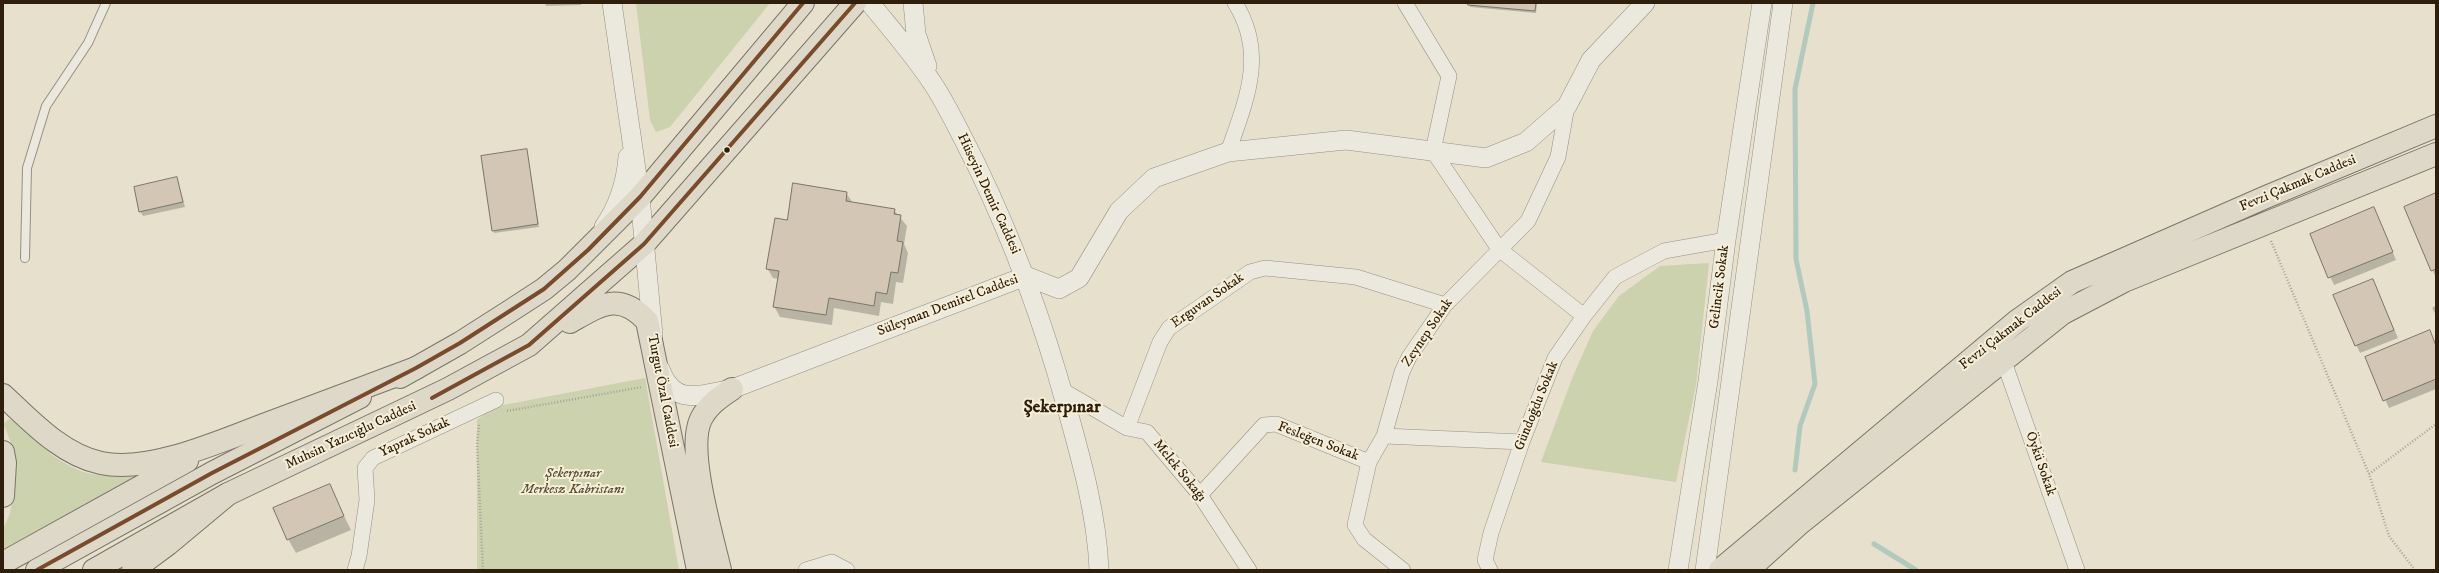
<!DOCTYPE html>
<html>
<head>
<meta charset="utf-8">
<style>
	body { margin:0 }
	#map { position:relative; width:2439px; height:573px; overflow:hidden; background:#e6e0cc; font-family:"IM FELL DW Pica",serif }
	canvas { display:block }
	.frame { position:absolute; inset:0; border:4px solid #2e1e0c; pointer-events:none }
</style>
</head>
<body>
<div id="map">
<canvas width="2439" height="573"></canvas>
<div class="frame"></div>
</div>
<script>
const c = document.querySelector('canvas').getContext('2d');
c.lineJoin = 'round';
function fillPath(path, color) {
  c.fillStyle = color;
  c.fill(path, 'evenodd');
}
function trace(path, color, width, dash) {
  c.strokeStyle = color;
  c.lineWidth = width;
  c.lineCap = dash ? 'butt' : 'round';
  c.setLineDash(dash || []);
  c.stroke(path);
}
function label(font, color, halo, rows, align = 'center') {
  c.font = font + ' "IM FELL DW Pica",serif';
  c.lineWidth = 4;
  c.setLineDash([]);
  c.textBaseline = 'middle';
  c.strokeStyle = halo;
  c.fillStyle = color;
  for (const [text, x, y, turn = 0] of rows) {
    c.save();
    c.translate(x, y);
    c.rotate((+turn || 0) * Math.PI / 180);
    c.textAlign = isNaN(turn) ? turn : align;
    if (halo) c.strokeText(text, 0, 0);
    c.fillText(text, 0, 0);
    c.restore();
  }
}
const green = new Path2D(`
	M636,3H770L670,127L656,132L650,120Z
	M1709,263L1696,385L1676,482L1541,462L1573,376L1593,331L1619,296L1660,266Z
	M645,378L679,570H477V420L493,407Z
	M9,419C26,423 35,441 48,452C56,458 66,464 74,468C94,479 116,473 137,477L3,549C3,543 2,536 3,530C4,525 8,519 10,513C17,480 19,455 3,424Z`);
const shadow = new Path2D(`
	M581,3V5L546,6L545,3Z
	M1469,3H1537L1536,13L1470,7Z
	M527,150L539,227L494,233L482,157Z
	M177,178L185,207L143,216L140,211Z
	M846,193L853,203L894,210L907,226L904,244L908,253L903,283L896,282L893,304L881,302L879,316L834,308L832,325L780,317L774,306L779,279L773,278L767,268L788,221Z
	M2436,194V278L2405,207Z
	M2374,208L2396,260L2334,285L2311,234Z
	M2372,280L2398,338L2360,353L2335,296Z
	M2436,305V315L2432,308Z
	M2429,331L2436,345V389L2389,408L2366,357Z
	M329,485L351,530L296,553L288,539Z`);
const stream = new Path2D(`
	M1795,470L1800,426L1815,384L1807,311L1796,259L1795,89L1813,3
	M1874,544L1916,570`);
const building = new Path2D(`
	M1468,3H1536L1535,11L1468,5Z
	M527,149L538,224L492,231L481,156Z
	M177,177L183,202L139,212L134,187Z
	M793,183L847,192L846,201L895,209L894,214L901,215L897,241L903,242L898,273L891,272L887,294L876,292L874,306L829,298L826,315L773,307L779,271L766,269L775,218L787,220Z
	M2436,193V269L2431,271L2404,207Z
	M2374,207L2393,252L2328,278L2310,234Z
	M2373,279L2394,330L2355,346L2333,295Z
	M2430,330L2436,346V379L2383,401L2365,357Z
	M330,484L344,516L287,540L273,508Z`);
const path = new Path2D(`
	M2271,241L2369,474L2389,536L2415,570
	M507,411L642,387
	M479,425L477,444L483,570
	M2369,474L2436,424`);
const service = new Path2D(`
	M25,258L27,168L46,106L88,43L106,3`);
const minor = new Path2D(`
	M1405,3L1449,76L1433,151L1499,249L1584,316
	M1228,152C1246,101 1267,54 1235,3
	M2003,359L2077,570
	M1062,390L1127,428L1147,432L1200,495L1249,570
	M1127,428L1160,342L1169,328L1250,272L1265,268L1356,277L1445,305
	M1384,436L1522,442
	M1200,495L1264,425L1276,424L1369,462
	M355,570L359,556L367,500L365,468L373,458L496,400
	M806,570L832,562L847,570
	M1403,570L1364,539L1355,525L1369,462L1384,436L1402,372L1409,357L1445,305L1528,221L1558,157L1567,106
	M1490,570L1485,560L1491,533L1522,442L1555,358L1584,316L1615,277L1664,251L1726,240`);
const tertiary = new Path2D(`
	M612,3L640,197L653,335
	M870,3C891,29 914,55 933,84C950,110 963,139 977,166C1015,245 1043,321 1066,405C1081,458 1097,515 1099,570
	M913,3L916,34L927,66
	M604,227C619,205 626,183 628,157
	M660,369C674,407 699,395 732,389L1026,276L1059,289L1079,278L1119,211L1154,178L1228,152L1346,140L1486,158L1526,142L1567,106L1591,60L1645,3
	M1678,570L1708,381L1726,240L1762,3
	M1705,570L1783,3`);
const primary = new Path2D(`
	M570,322C600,305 619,291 647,321L698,570
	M400,377L460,343L507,313L544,289L567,270L640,197L803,3
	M37,570L212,473L360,397
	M94,570L228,494L448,389L529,345L644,244L855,3
	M720,570C712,535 686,449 701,419C708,405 720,397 732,389
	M1720,570L2017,321L2072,282L2266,197L2436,126
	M1748,570L1798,525L2063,313L2124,281L2436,154`);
const motorway = new Path2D(`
	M3,395C31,421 62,455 101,463C151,474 227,438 274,421C321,403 369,386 416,368
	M3,452L5,463L3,496
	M3,563L187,461
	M133,570L168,544L228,494`);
const bus1 = new Path2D(`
	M432,398L529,345L644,244L855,3
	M37,570L212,473L416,368L460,343L544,289L588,250L640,197L803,3`);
const markers = [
	[727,150,3.5,"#2e1e0c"]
];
const streetNames = [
	["Fevzi Çakmak Caddesi",2298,184,-23],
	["Hüseyin Demir Caddesi",988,194,65],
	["Gelincik Sokak",1720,287,-83],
	["Erguvan Sokak",1208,301,-35],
	["Süleyman Demirel Caddesi",948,306,-21],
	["Fevzi Çakmak Caddesi",2011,329,-38],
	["Zeynep Sokak",1428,333,-56],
	["Turgut Özal Caddesi",662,391,79],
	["Gündoğdu Sokak",1537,406,-68],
	["Muhsin Yazıcığlu Caddesi",351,436,-25],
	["Yaprak Sokak",415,438,-25],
	["Fesleğen Sokak",1318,442,21],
	["Öykü Sokak",2040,464,71],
	["Melek Sokağı",1179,471,51]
];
const parkNames = [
	["Şekerpınar",573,474],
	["Merkesz Kabristanı",573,490]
];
const districtNames = [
	["Şekerpınar",1062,408]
];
fillPath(green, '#ccd1ae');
fillPath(shadow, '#0003');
trace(stream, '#b2c9bd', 5);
fillPath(building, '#d3c6b5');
trace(building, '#7b7568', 1);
trace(service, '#959082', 10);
trace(minor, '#959082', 16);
trace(tertiary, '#959082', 20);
trace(primary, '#7b7568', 24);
trace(motorway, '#7b7568', 24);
trace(path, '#a7a399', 2.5, [1, 2]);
trace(service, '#ebe8de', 8);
trace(minor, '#ebe8de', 15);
trace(tertiary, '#ebe8de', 19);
trace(primary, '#ded8c9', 22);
trace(motorway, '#ded8c9', 22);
trace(bus1, '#7a4b2a', 4);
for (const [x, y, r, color] of markers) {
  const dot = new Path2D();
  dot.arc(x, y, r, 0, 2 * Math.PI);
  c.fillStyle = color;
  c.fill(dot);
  trace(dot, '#f6eed7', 1.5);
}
label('14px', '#2e1e0c', '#f6eed7', streetNames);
label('italic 14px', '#575035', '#f6eed7', parkNames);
label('bold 18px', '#2e1e0c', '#f6eed7', districtNames);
</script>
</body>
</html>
